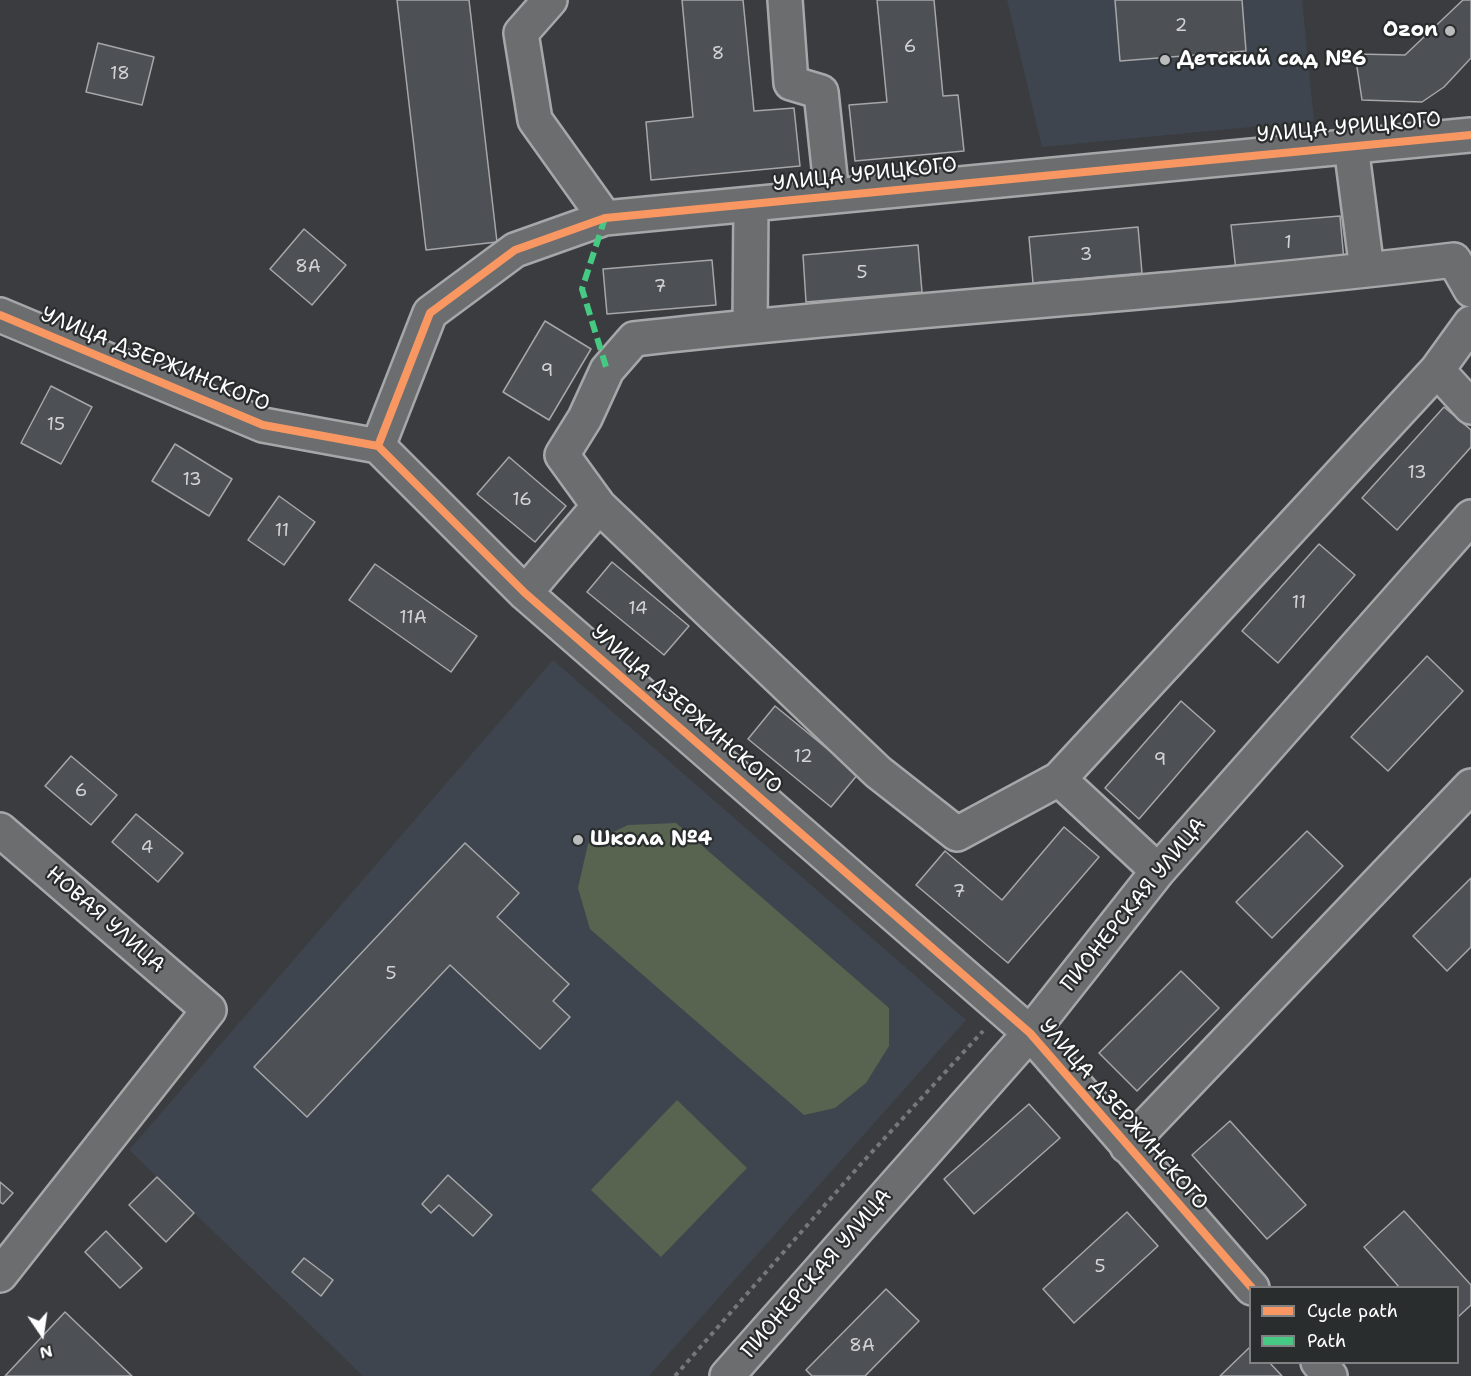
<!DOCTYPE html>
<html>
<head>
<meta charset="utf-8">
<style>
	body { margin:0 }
	#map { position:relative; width:1471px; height:1376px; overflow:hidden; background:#3a3c3f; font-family:"Shantell Sans",sans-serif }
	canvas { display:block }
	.legend { position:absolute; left:1249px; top:1286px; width:210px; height:78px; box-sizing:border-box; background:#2a2d2e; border:2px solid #7f8182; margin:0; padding:8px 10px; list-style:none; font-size:18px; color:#fff }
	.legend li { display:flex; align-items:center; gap:12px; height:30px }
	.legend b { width:30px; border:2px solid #7f8182 }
	.north { position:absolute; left:12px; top:1304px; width:60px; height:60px; -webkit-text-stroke:4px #2a2d2e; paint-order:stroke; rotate:167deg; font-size:16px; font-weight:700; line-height:24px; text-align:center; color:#fff }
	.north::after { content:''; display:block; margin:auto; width:21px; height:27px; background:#fff; clip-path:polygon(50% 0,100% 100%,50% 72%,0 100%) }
</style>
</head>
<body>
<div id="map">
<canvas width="1471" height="1376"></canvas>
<ul class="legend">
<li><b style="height:8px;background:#f99763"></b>Cycle path</li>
<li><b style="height:8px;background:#46c982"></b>Path</li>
</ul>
<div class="north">N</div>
</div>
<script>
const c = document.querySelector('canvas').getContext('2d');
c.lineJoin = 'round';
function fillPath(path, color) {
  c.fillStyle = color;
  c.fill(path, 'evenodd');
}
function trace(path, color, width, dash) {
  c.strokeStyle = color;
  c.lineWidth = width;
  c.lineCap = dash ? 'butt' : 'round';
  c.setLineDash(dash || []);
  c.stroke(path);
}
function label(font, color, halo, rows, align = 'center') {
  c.font = font + ' "Shantell Sans",sans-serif';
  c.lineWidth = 4.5;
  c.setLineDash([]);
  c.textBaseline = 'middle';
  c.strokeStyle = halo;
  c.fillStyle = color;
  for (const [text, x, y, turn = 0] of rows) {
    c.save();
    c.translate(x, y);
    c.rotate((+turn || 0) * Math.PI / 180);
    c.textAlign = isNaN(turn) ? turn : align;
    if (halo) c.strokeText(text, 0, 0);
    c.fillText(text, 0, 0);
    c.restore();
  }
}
const built = new Path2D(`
	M1007,0H1302L1314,121L1042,147Z
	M553,660L966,1020L649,1376H363L129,1150Z`);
const green = new Path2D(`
	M676,823L889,1008V1046L866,1083L835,1108L804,1115L590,929L578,888L588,844L628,825Z
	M677,1100L747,1168L661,1257L591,1190Z`);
const building = new Path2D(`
	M397,0H469L497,242L426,250Z
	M682,0H743L754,111L794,108L800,166L651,180L646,122L693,117Z
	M877,0H934L943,96L958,95L964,151L855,161L849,105L887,102Z
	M1115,0H1242L1246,51L1120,61Z
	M1463,0H1471V58L1444,87L1422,102L1362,100L1355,54L1405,55Z
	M98,43L154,57L142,105L86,92Z
	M1340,216L1344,261L1236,271L1231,225Z
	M1138,227L1142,273L1033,283L1029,237Z
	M304,229L346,265L312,305L270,269Z
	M918,245L922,292L806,302L803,255Z
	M712,260L716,305L607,314L603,269Z
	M545,321L591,349L549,420L503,392Z
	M51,386L92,407L61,464L21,443Z
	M1444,407L1471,430V447L1397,530L1362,498Z
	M175,444L232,479L209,516L152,481Z
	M509,457L566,506L535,542L477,494Z
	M279,496L315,522L284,565L248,540Z
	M1319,544L1355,575L1278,663L1242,631Z
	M612,562L689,626L664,655L587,592Z
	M375,564L477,636L451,672L349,600Z
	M1427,656L1463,691L1388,771L1351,737Z
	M1181,701L1215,731L1139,819L1105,788Z
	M775,706L858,774L831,807L748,739Z
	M71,756L117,795L91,825L45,786Z
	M136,814L183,853L158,882L112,842Z
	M1064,827L1099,857L1008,963L916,885L945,851L1002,900Z
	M1307,831L1343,866L1272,938L1236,902Z
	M465,843L519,893L497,917L569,984L553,1001L570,1017L540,1049L450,965L307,1117L254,1067Z
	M1471,878V947L1447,971L1413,936Z
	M1181,971L1219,1008L1137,1091L1099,1053Z
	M1029,1104L1060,1138L974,1214L944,1179Z
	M1230,1121L1306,1205L1267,1239L1192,1155Z
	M448,1175L492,1215L473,1236L439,1205L431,1213L422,1204Z
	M157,1177L194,1213L166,1242L129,1205Z
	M0,1182L13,1193L3,1204L0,1202Z
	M1404,1211L1471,1285V1305L1458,1317V1288H1400L1364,1247Z
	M1127,1212L1158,1246L1074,1323L1043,1289Z
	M106,1231L142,1268L120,1288L85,1252Z
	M304,1258L333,1280L321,1296L292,1272Z
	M886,1289L919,1321L865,1376H812L806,1370Z
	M65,1312L132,1376H5Z
	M1250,1347V1362H1269L1282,1376H1220Z`);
const path = new Path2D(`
	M675,1376L860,1165L983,1031`);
const minor = new Path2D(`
	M550,0L521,33L535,120L605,218
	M785,0L791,83L821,92L832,196
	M1351,146L1367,270
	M1471,290L1454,260C1182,293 907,308 634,339L607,370L585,418L562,455L599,506L878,772L957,834L1059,779L1437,370L1471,323
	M0,315L263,425L378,446L525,593L1030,1033L1252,1288
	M750,326L751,204
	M1437,370L1471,407
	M378,446L430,313L515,250L605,218L1471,135
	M525,593L599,506
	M1059,779L1158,871
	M0,830L209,1010L0,1275
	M1127,1146L1471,786
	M1318,1362L1330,1376
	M727,1376L1030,1033L1158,871L1471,517`);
const quiet = new Path2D(`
	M605,218L582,289L607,370`);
const cycleway = new Path2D(`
	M0,315L263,425L378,446L525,593L1030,1033L1252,1288
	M378,446L430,313L515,250L605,218L1471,135`);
const markers = [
	[1450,31,6,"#babbbc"],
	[1165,60,6,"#babbbc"],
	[578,840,6,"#babbbc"]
];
const numberNames = [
	["2",1181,26],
	["6",910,47],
	["8",718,54],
	["18",120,74],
	["1",1288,243],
	["3",1086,255],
	["8А",308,267],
	["5",862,273],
	["7",660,287],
	["9",547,371],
	["15",56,425],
	["13",1417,473],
	["13",192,480],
	["16",522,500],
	["11",282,531],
	["11",1299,603],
	["14",638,609],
	["11А",413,618],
	["12",803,757],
	["9",1160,760],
	["6",81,791],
	["4",147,848],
	["7",959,892],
	["5",391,974],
	["5",1100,1267],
	["8А",862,1346]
];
const poiNames = [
	["Ozon",1438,31,"right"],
	["Детский сад №6",1177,60],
	["Школа №4",590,840]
];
const streetNames = [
	["УЛИЦА УРИЦКОГО",1349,128,-5],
	["УЛИЦА УРИЦКОГО",865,175,-6],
	["УЛИЦА ДЗЕРЖИНСКОГО",155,360,22],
	["УЛИЦА ДЗЕРЖИНСКОГО",686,710,41],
	["ПИОНЕРСКАЯ УЛИЦА",1134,905,-51],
	["НОВАЯ УЛИЦА",105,920,41],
	["УЛИЦА ДЗЕРЖИНСКОГО",1123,1115,49],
	["ПИОНЕРСКАЯ УЛИЦА",817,1274,-49]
];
fillPath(built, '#3f454e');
fillPath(green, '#58644f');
fillPath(building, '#4d5055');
trace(building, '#a6a7a9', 1.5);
trace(minor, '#a6a7a9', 38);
trace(path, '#767777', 4, [4.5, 4.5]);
trace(minor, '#6c6d6e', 33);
trace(quiet, '#46c982', 6, [12, 6]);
trace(cycleway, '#f99763', 8);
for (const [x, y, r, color] of markers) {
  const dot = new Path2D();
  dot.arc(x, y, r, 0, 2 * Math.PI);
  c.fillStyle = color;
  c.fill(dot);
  trace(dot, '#2a2d2e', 2);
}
label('18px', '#d2d3d4', null, numberNames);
label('bold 21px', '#fff', '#2a2d2e', poiNames, 'left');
label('21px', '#fff', '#2a2d2e', streetNames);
</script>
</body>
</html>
